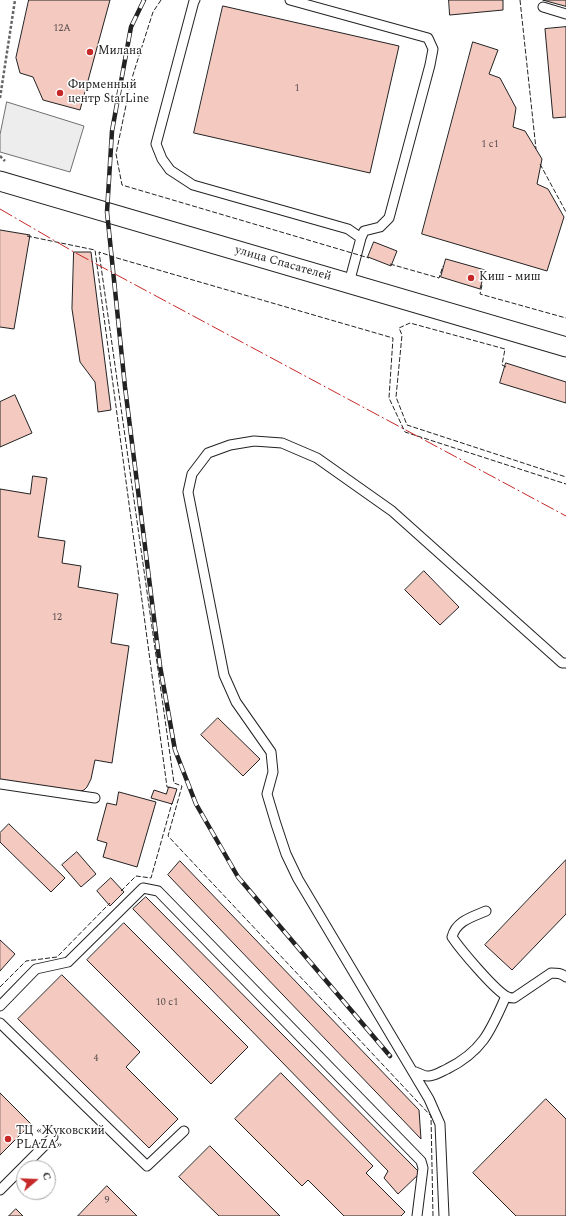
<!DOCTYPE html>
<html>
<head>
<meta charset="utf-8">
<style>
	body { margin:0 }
	#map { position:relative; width:566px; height:1216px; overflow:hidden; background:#fff; font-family:Spectral,serif }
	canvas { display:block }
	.north { position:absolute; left:16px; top:1160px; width:40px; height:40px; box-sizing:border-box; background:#fff; border:1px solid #a7a7a7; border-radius:50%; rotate:71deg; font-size:11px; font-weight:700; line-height:16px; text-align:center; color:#222 }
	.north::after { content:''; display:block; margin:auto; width:14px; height:18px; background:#c62828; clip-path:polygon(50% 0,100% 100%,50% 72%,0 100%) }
</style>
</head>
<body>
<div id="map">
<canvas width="566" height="1216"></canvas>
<div class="north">С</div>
</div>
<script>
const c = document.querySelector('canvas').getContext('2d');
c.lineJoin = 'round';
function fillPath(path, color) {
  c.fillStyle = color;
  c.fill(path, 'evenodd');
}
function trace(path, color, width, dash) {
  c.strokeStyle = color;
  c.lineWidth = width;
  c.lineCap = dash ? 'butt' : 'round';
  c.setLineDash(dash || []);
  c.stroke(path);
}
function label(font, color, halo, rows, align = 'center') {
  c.font = font + ' Spectral,serif';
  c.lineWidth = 3;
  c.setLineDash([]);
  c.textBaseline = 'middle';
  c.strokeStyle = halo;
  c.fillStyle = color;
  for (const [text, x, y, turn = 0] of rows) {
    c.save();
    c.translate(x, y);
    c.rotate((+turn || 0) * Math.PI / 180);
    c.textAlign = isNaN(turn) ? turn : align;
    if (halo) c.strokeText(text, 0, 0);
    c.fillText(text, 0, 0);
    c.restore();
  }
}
const parking = new Path2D(`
	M7,102L84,126L70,172L0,152V135Z`);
const building = new Path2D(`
	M29,0H110L80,110L43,100L33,77L20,73L16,58Z
	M449,0H503V10L450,15Z
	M543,0H566V6Z
	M223,6L399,46L370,173L194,133Z
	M566,27V117L553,118L545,29Z
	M473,42L498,50L489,74L500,78L516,108L513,127L525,131L542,159L537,184L548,189L564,217L547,271L422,234Z
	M0,230L30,235L14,329L0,327Z
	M374,242L397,251L391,266L368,257Z
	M74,252H91L111,410L98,412L95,382L80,362L72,309Z
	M446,259L485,270L480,289L441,277Z
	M506,363L566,382V403L500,383Z
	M15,395L32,433L0,447V402Z
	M33,476L47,478L38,537L65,541L62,563L81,566L78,587L118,594L111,643L129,646L112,763L95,760L91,779L87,787L84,790L78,792L0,786V489L30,494Z
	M424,571L459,607L440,625L405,590Z
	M218,718L260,759L243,776L201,735Z
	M169,787L177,789L172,804L151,798L154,790L166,794Z
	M119,792L156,802L137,867L103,857L107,843L97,840L107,803L116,805Z
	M9,824L65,878L51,892L0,842V833Z
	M77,852L96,874L81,887L62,865Z
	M566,860V914L512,970L485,945Z
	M180,861L419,1110L421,1139L168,875Z
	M111,878L124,892L110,906L97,891Z
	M146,897L420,1173L398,1194L384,1178L388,1171L133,909Z
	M124,923L248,1047L211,1084L87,960Z
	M0,940L15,954L0,971Z
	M62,975L140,1052L126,1067L178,1119L149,1148L18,1019Z
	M281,1073L373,1166L366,1173L405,1212L401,1216H344L308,1180L302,1186L235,1119Z
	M0,1093L31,1124L0,1155Z
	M546,1099L566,1119V1216H516L473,1173Z
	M210,1146L280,1216H219L179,1177Z
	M107,1186L137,1216H78Z
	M16,1209L23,1216H9Z`);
const path = new Path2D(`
	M0,98L15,0
	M0,156L5,161`);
const lane = new Path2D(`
	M195,0L194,1L156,144L162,159L170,170L193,185L348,229L361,238
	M290,0L428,38L433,49L430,65L389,218L380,227L364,231L361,238L349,283
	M543,7L566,14
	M0,784L95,798
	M486,911C472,917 456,921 452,937C460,949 496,992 508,997C510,998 512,998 514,998L551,973C557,973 561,973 566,977
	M0,1006L36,969L68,962L143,888L158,891L421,1161L423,1168L417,1216
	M0,1023L147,1166L184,1131
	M413,1071C417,1072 423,1076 427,1076C433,1077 442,1071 447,1069C483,1051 491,1030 506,996
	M0,1190L53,1137
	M444,1216L440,1124L429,1099L298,879L286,854L276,824L267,794L273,772L271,752L236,702L224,675L188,492L192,474L208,453L230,445L254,441L282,443L317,458L392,511L562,663H566`);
const street = new Path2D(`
	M0,181L566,347`);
const rail = new Path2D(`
	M144,0L131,27L112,131L107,212L125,387L160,666L175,750L196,804L238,877L390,1056`);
const fence = new Path2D(`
	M161,0L153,12L131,81L116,154L122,185L369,258
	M520,0L536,149
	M540,164L566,212
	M27,236L95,250L167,787L171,788
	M390,264L439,278L443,266
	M482,285L480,294L566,318
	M506,367L502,365L505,349L410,323L399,328L402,335L396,397L407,425L566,477
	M121,891L136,876L151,878L172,803
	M0,987L26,961L57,957L110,903
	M433,1216L431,1116L168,836L182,786L174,783L99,252L117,258L393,338L389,398L405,432L566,484`);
const power = new Path2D(`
	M0,209L74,252L566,516`);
const markers = [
	[90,52,4,"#c62828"],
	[60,93,4,"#c62828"],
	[471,278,4,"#c62828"],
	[8,1139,4,"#c62828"]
];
const numberNames = [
	["12А",62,29],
	["1",297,89],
	["1 с1",490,145],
	["12",57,618],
	["10 с1",167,1003],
	["4",96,1059],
	["9",107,1201]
];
const poiNames = [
	["Милана",98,52],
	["Фирменный",68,86],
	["центр StarLine",68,100],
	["Киш - миш",479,278],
	["ТЦ «Жуковский",16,1132],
	["PLAZA»",16,1146]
];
const streetNames = [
	["улица Спасателей",283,264,16]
];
fillPath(parking, '#ededed');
trace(parking, '#6f6f6f', 1);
fillPath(building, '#f3c9c0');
trace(building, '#222', 1);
trace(lane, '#222', 11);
trace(street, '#222', 21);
trace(path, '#646464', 2.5, [3, 2]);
trace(lane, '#fff', 9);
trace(street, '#fff', 19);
trace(rail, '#222', 4.5);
trace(rail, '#fff', 3, [9]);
trace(fence, '#222', 1, [5, 2]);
trace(power, '#c62828', 1, [14, 3, 2, 3]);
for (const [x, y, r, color] of markers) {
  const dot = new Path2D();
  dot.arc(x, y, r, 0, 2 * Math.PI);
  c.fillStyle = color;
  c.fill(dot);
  trace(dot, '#fff', 1.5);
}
label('10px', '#564c4a', null, numberNames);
label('12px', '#222', '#fff', poiNames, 'left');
label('12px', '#222', '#fff', streetNames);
</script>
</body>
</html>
